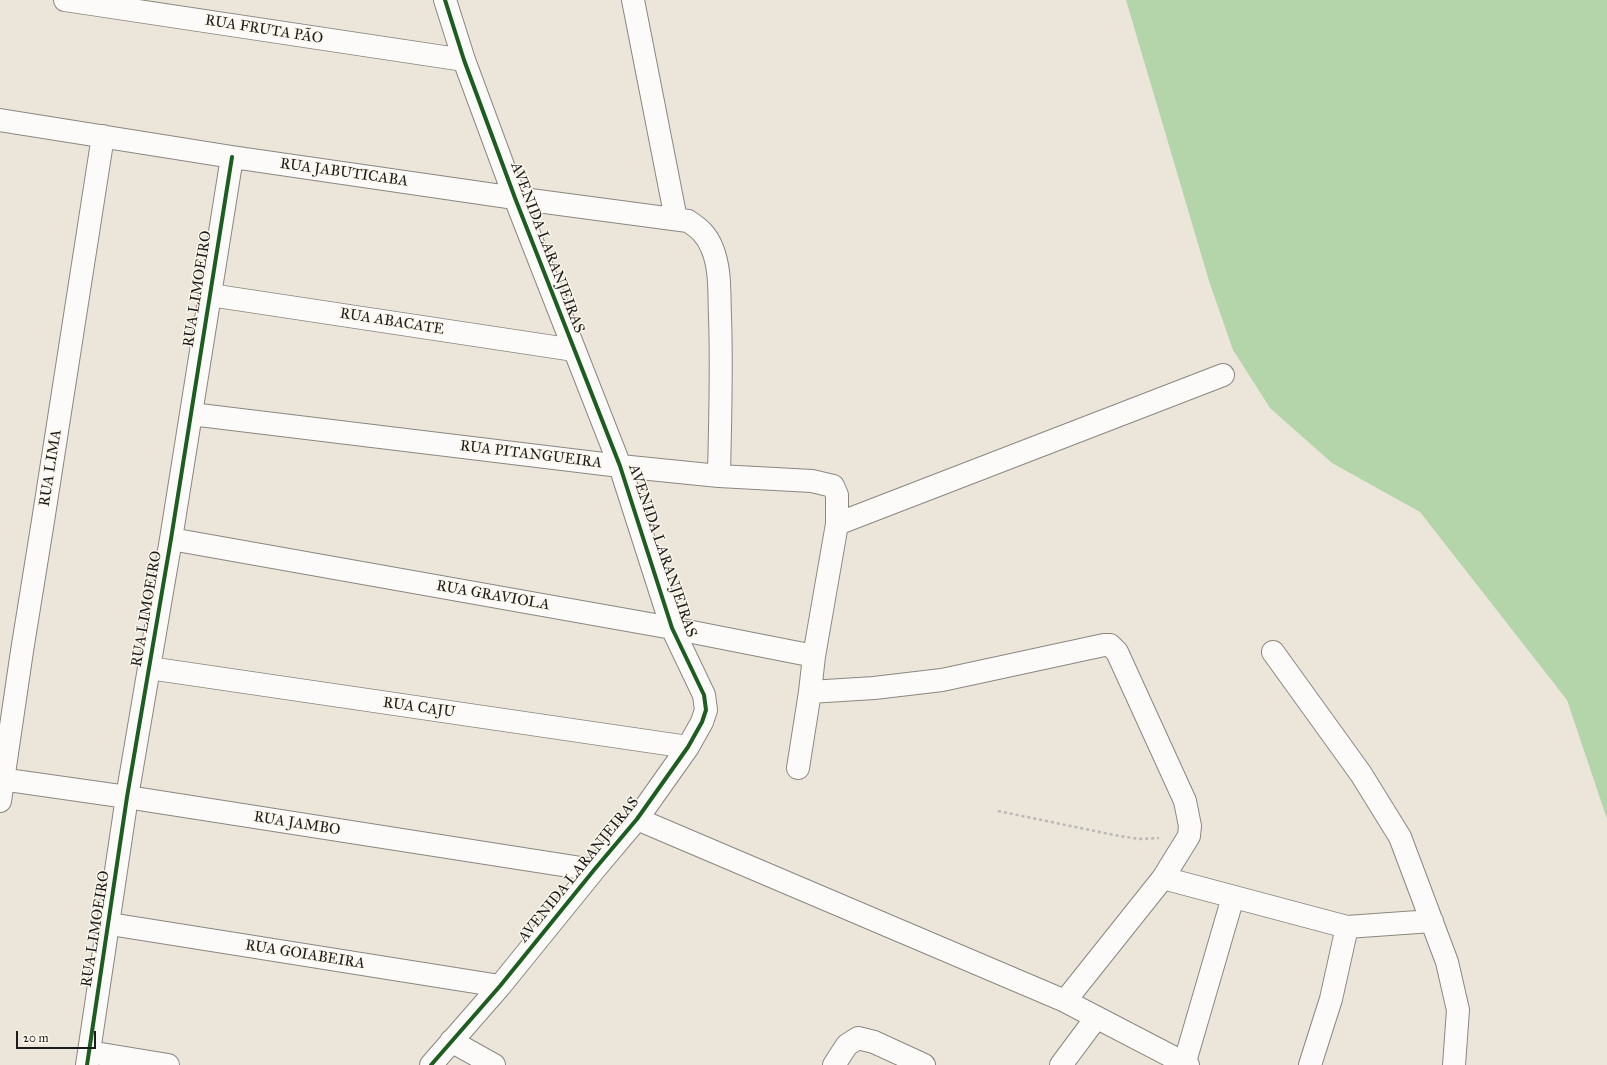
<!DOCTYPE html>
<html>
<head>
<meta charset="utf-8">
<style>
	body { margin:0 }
	#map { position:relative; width:1607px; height:1065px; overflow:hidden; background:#ece6da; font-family:"IM FELL Great Primer",serif }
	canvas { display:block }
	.scale { position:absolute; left:16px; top:1031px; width:80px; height:18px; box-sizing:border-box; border:2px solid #1c1c1c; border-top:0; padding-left:5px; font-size:12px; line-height:14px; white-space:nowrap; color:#1c1c1c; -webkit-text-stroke:3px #fbf7ec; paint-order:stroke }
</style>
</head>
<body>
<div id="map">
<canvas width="1607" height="1065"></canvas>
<div class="scale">20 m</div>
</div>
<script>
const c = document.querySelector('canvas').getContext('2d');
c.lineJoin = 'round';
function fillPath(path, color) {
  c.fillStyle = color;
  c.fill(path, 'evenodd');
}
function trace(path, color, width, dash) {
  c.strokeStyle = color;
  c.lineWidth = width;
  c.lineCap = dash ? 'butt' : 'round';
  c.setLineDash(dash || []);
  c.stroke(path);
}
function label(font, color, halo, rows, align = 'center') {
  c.font = font + ' "IM FELL Great Primer",serif';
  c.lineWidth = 3;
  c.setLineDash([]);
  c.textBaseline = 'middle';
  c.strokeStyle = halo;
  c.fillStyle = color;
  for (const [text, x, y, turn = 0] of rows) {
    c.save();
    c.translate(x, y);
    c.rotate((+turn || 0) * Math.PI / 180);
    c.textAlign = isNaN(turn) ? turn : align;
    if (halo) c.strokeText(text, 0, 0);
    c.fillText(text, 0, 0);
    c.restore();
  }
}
const green = new Path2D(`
	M1126,0H1607V819L1567,700L1420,512L1332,463L1270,408L1233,350L1209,281Z`);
const path = new Path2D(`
	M998,811L1114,835L1139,839L1159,838`);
const minor = new Path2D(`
	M65,0L464,60
	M633,0L676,219
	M0,120L232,157L515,198L688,221C699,228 707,235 712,248C721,269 719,295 720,317C722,370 720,423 719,476
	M210,295L574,350
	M191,414L620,466L719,476L812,481L833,486L837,495V524L814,656L810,692L798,768
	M837,524L1223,375
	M171,539L672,628L814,656
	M1273,652L1361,774L1400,837L1447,962L1458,1010L1454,1065
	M149,668L688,747
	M810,692L874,688L942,680L1104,645H1110L1117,652L1185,801L1190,826L1189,836L1163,878L1065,1001
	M0,779L127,797L594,870
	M0,801L22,651L43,521L103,136
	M637,819L1065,1001L1188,1065
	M1163,878L1347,927L1432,921
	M110,924L500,986
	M451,1041L494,1065
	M89,1052L168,1065
	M87,1065L127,797L171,539L232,157
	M431,1065L500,986L594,870L637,819L688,747L702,722L706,710L704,695L672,628L620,466L515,198L464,60L445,0
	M834,1065L847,1045L858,1038L874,1042L924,1065
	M1061,1065L1096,1018
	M1184,1065L1233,897
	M1310,1065L1331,999L1347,927`);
const cycleway = new Path2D(`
	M87,1065L127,797L171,539L232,157
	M431,1065L500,986L594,870L637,819L688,747L702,722L706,710L704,695L672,628L620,466L515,198L464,60L445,0`);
const streetNames = [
	["RUA FRUTA PÃO",264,30,9],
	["RUA JABUTICABA",344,173,8],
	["AVENIDA LARANJEIRAS",547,248,69],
	["RUA LIMOEIRO",198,289,-81],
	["RUA ABACATE",392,322,9],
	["RUA PITANGUEIRA",531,455,7],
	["RUA LIMA",51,468,-81],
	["AVENIDA LARANJEIRAS",662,551,71],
	["RUA GRAVIOLA",493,596,10],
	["RUA LIMOEIRO",147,609,-80],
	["RUA CAJU",419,708,8],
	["RUA JAMBO",297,824,9],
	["AVENIDA LARANJEIRAS",579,870,-51],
	["RUA LIMOEIRO",96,929,-81],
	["RUA GOIABEIRA",305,955,9]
];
fillPath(green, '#b3d5a9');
trace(minor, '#8a8781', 24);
trace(path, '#b9b8b6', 2.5, [3, 3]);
trace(minor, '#fcfbf9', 22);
trace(cycleway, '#1b5e20', 4);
label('15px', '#1c1c1c', '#fbf7ec', streetNames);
</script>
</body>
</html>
